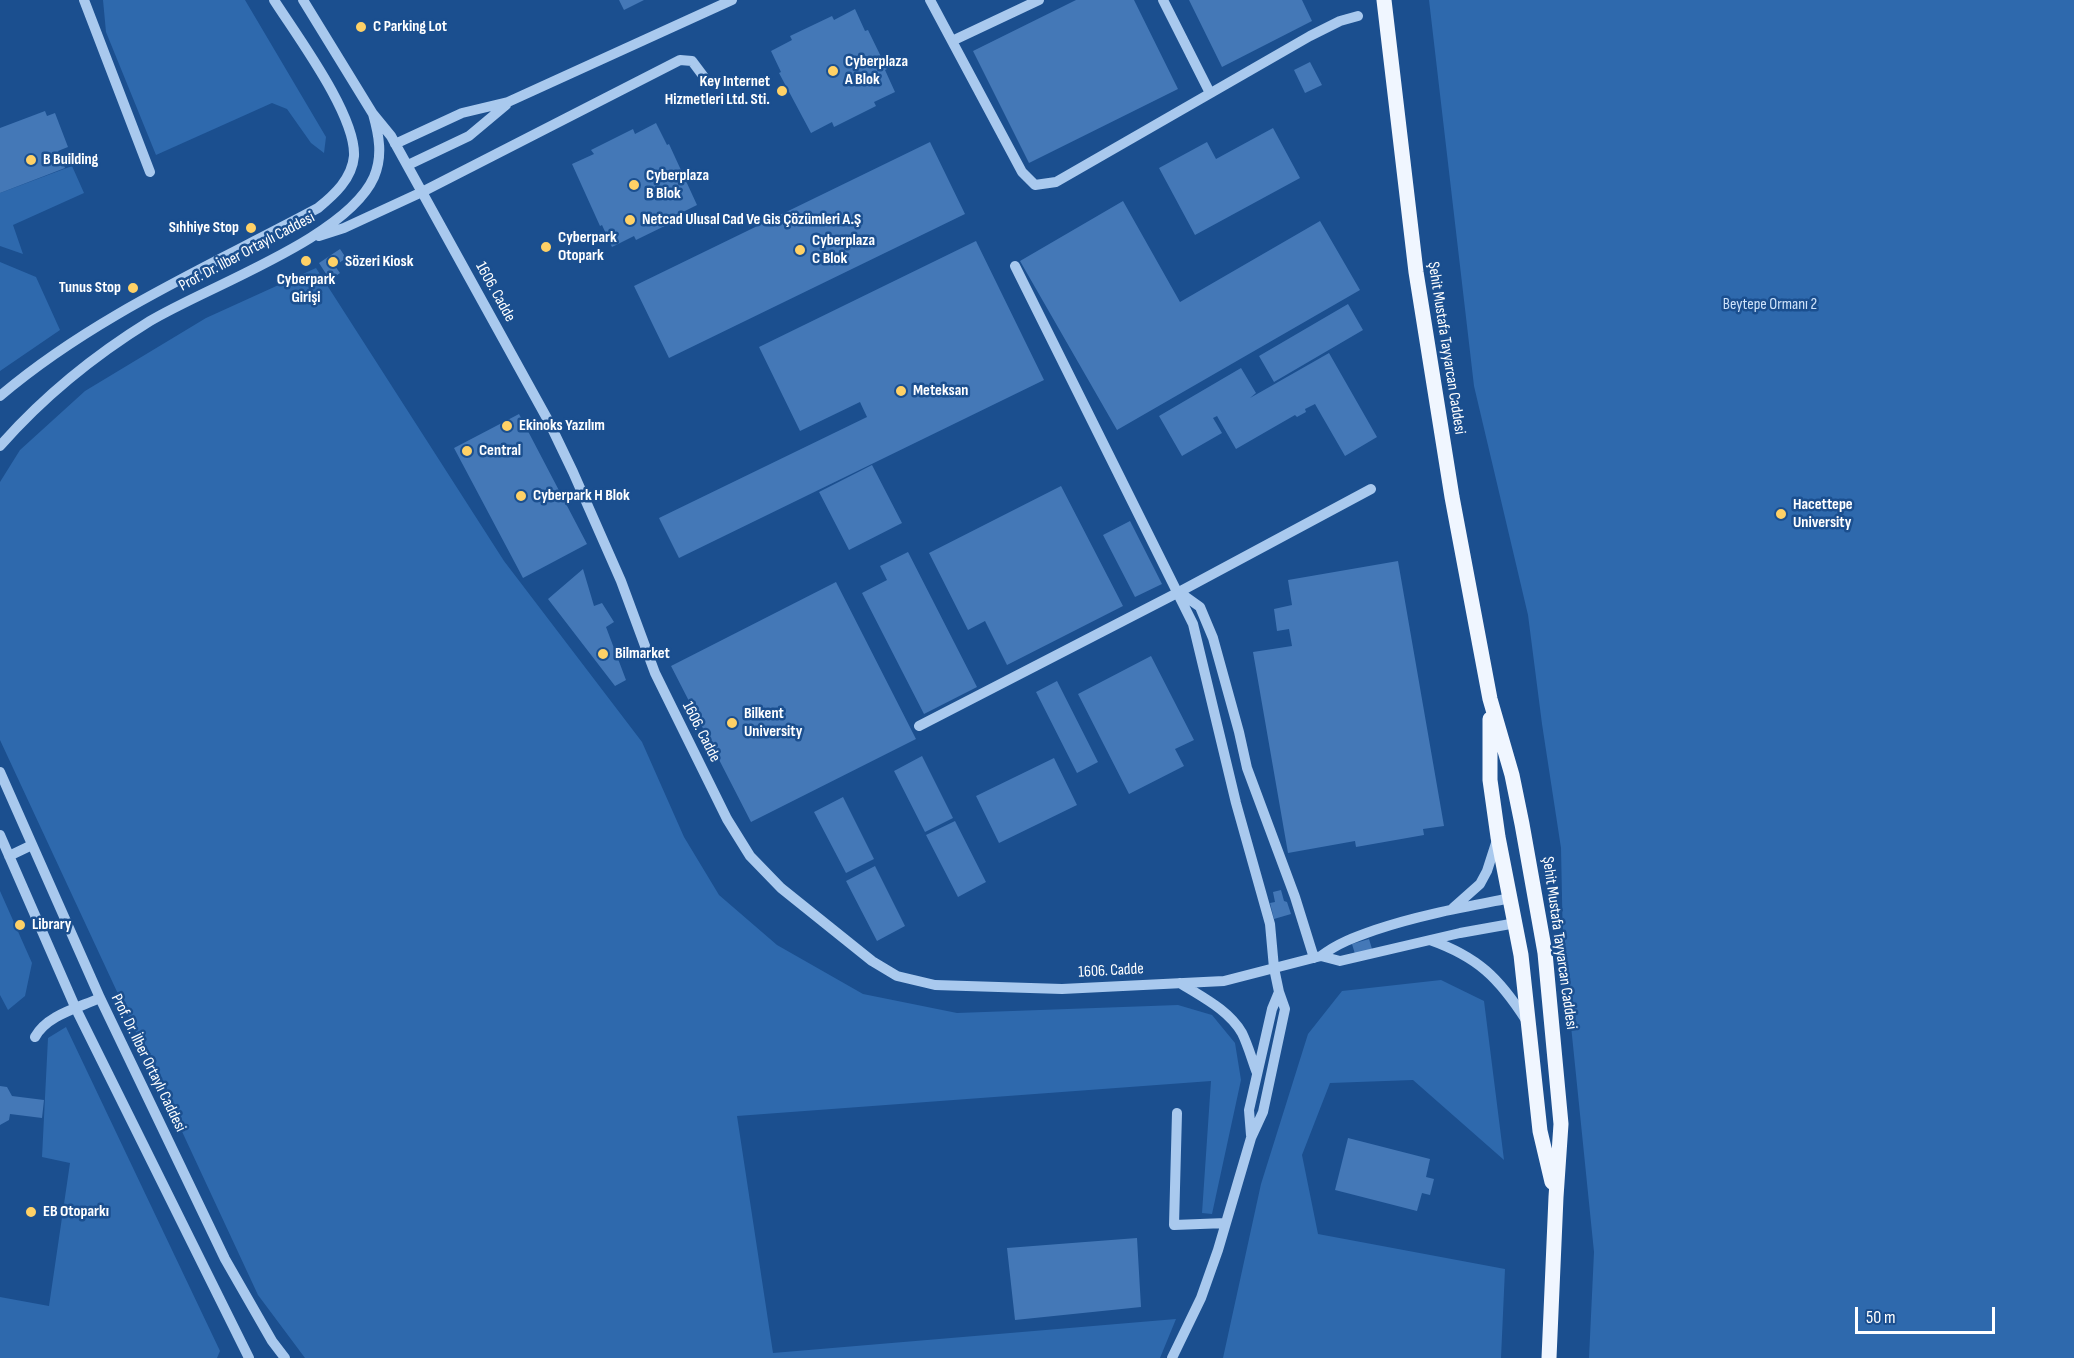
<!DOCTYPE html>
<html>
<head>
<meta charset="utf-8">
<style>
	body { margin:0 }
	#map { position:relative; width:2074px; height:1358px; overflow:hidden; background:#1b4f8f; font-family:"Sofia Sans Condensed",sans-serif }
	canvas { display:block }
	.scale { position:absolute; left:1855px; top:1307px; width:140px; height:27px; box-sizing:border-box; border:3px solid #fff; border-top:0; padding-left:8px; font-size:18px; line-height:21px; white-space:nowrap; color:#fff; -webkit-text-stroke:4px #1b4f8f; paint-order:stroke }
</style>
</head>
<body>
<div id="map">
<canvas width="2074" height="1358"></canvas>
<div class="scale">50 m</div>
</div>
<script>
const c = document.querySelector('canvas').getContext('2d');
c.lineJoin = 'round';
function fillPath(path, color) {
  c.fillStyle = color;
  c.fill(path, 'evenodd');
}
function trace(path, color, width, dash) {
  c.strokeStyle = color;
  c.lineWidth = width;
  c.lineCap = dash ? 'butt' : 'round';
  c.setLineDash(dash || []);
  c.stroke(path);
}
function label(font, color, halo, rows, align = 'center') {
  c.font = font + ' "Sofia Sans Condensed",sans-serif';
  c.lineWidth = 5;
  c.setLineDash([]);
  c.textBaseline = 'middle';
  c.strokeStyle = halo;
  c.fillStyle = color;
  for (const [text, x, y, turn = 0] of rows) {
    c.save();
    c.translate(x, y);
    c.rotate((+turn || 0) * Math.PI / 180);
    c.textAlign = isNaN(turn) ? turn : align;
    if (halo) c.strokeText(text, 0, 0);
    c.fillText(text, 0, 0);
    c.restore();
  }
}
const green = new Path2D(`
	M103,0H245L326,137L324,153L311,143L287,109L272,103L156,155L106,32Z
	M1429,0H2074V1358H1589L1594,1252L1563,947L1561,848L1542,724L1528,615L1474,386Z
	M72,166L84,193L13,225L23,254L0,246V193Z
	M0,262L36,277L60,330L0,371Z
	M316,268L504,561L642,742L684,837L719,895L777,945L863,994L957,1013L1178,1005L1212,1015L1235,1043L1241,1080L1212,1214L1202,1213L1211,1081L737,1116L773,1353L1176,1319L1160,1358H305L258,1295L0,740V482L20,450L85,391L206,318Z
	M0,891L32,963L25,996L8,1010L0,995Z
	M1441,980L1484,1001L1504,1160L1413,1080L1330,1083L1302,1155L1318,1234L1505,1269L1501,1358H1223L1261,1184L1308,1034L1342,991Z
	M66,1027L220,1351L217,1358H0V1297L49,1306L70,1163L42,1157L48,1038Z`);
const building = new Path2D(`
	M619,0H644L624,10Z
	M1076,0H1134L1178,89L1029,163L973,51Z
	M1189,0H1302L1312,21L1222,67Z
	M855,9L865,31L868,30L887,69L885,70L895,92L874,102L876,106L834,127L832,122L811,133L779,73L781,72L771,51L792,40L790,36L832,16L834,20Z
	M1310,62L1322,85L1305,93L1294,70Z
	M45,111L47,116L55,113L68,147L58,151L65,168L0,193V128Z
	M656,123L667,145L669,144L697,205L675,216L677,220L636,240L634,236L612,247L602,225L600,226L572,164L594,154L591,150L633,129L635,134Z
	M1273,128L1300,178L1195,235L1159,168L1207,142L1216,159Z
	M930,142L965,214L669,358L634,286Z
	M1123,201L1180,302L1320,221L1360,290L1117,430L1020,261Z
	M976,241L1044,380L679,558L659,518L867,417L860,402L800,431L759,347Z
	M340,249L346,258L335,266L340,273L330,280L319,263Z
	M1348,304L1363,330L1274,382L1259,356Z
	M1329,353L1377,437L1345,456L1315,404L1305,409L1306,412L1297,417L1295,415L1236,449L1217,416L1213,418L1222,433L1182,456L1159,416L1241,368L1256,393L1250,398Z
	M519,414L587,544L523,578L454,448Z
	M872,465L902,523L849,550L819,492Z
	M1061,486L1123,606L1007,665L985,621L968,630L929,553Z
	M1130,521L1162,584L1135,597L1103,535Z
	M908,552L977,687L924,714L862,593L887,580L880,566Z
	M1398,561L1444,826L1423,829L1424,835L1356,847L1355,841L1288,853L1253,652L1292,646L1289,629L1277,631L1274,609L1292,605L1288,580Z
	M583,569L594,606L602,603L614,622L606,627L626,680L615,686L548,599Z
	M836,582L916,739L751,822L671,666Z
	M1151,656L1194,740L1175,749L1184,766L1129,794L1078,694Z
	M1057,681L1098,762L1077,773L1036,692Z
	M922,756L953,818L925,832L894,771Z
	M1054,758L1077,805L999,843L976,796Z
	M843,797L874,859L846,873L814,812Z
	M955,821L986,882L958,897L926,835Z
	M875,866L905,926L877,941L846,881Z
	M1281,890L1284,901L1287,902L1291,914L1274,919L1270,903L1275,902L1273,892Z
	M1369,939L1372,949L1355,954L1352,944Z
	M0,1086L7,1087L12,1096L44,1100L42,1118L10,1114L9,1120L0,1125Z
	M1348,1138L1430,1159L1426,1177L1434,1179L1430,1195L1422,1193L1417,1211L1335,1190Z
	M1137,1238L1141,1307L1015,1320L1007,1248Z`);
const minor = new Path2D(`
	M84,0L150,172
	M930,0L1022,172L1035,185L1056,182L1310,36L1340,21L1358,16
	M1163,0L1210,93
	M952,41L1039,0
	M373,114L391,136L549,422L573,472L621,581L655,673L727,819L750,856L781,888L872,961L897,976L935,985L1062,989L1224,981L1321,956C1338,943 1355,937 1375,930C1419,915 1465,907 1511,898
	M395,144L462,113L508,102L732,0
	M408,165L469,136L506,105
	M319,236L344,228L422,192L680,60L692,61L704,77
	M1015,266L1193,624L1236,803L1270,924L1274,968L1279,992L1285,1009L1263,1112L1251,1138L1218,1250L1201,1298L1172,1358
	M0,396C94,316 210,266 318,208C334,195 352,179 354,156C356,115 297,36 274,0
	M0,446C43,397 95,355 150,321C208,286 347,238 374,177C383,156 379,135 373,114L303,0
	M1179,592L1200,607L1213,638L1239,732L1247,768L1295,897L1314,958
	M919,726L1179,592L1371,489
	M0,772L100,998L225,1259L272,1341L285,1358
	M0,835L76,1009L249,1358
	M9,856L32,845
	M1453,908L1480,884L1487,871L1497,840
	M1430,940C1478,957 1499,978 1526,1020
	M1321,956L1340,961L1460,933L1516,923
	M1180,983C1202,997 1229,1010 1242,1033C1248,1045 1252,1060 1257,1073
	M35,1037C47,1015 78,1008 100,998
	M1177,1113L1174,1225L1226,1223
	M1251,1135L1249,1110L1272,1009L1279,992`);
const major = new Path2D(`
	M1384,0L1416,272L1452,497L1490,699L1512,775L1522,824L1545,953L1561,1124L1556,1197L1549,1358
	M1490,719V780L1498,837L1521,955L1540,1131L1552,1182`);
const markers = [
	[361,27,6,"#ffd166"],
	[833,71,6,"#ffd166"],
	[782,91,6,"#ffd166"],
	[31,160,6,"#ffd166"],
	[634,185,6,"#ffd166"],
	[630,220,6,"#ffd166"],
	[251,228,6,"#ffd166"],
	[546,247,6,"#ffd166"],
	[800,250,6,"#ffd166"],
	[306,261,6,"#ffd166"],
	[333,262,6,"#ffd166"],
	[133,288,6,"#ffd166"],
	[901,391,6,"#ffd166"],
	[507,426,6,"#ffd166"],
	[467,451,6,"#ffd166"],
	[521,496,6,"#ffd166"],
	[1781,514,6,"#ffd166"],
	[603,654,6,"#ffd166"],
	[732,723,6,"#ffd166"],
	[20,925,6,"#ffd166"],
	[31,1212,6,"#ffd166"]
];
const poiNames = [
	["C Parking Lot",373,27],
	["Cyberplaza",845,62],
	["A Blok",845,80],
	["Key Internet",770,82,"right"],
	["Hizmetleri Ltd. Sti.",770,100,"right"],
	["B Building",43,160],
	["Cyberplaza",646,176],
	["B Blok",646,194],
	["Netcad Ulusal Cad Ve Gis Çözümleri A.Ş",642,220],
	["Sıhhiye Stop",239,228,"right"],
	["Cyberpark",558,238],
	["Otopark",558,256],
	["Cyberplaza",812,241],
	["C Blok",812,259],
	["Sözeri Kiosk",345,262],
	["Cyberpark",306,280,"center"],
	["Girişi",306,298,"center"],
	["Tunus Stop",121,288,"right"],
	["Meteksan",913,391],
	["Ekinoks Yazılım",519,426],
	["Central",479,451],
	["Cyberpark H Blok",533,496],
	["Hacettepe",1793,505],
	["University",1793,523],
	["Bilmarket",615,654],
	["Bilkent",744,714],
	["University",744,732],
	["Library",32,925],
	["EB Otoparkı",43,1212]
];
const streetNames = [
	["Prof. Dr. İlber Ortaylı Caddesi",247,252,-28],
	["1606. Cadde",495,292,61],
	["Şehit Mustafa Tayyarcan Caddesi",1446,348,81],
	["1606. Cadde",701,732,63],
	["Şehit Mustafa Tayyarcan Caddesi",1559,943,82],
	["1606. Cadde",1111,971,-3],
	["Prof. Dr. İlber Ortaylı Caddesi",148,1063,64]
];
const parkNames = [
	["Beytepe Ormanı 2",1770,305]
];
fillPath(green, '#2e69ad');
fillPath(building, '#4478b7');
trace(minor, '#a9c9ee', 10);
trace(major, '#f0f6ff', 15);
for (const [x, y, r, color] of markers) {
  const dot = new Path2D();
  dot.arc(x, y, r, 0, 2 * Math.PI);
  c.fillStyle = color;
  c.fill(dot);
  trace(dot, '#1b4f8f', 2);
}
label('bold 16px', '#fff', '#1b4f8f', poiNames, 'left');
label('16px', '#fff', '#1b4f8f', streetNames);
label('16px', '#cfe3fa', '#1b4f8f', parkNames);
</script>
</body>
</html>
